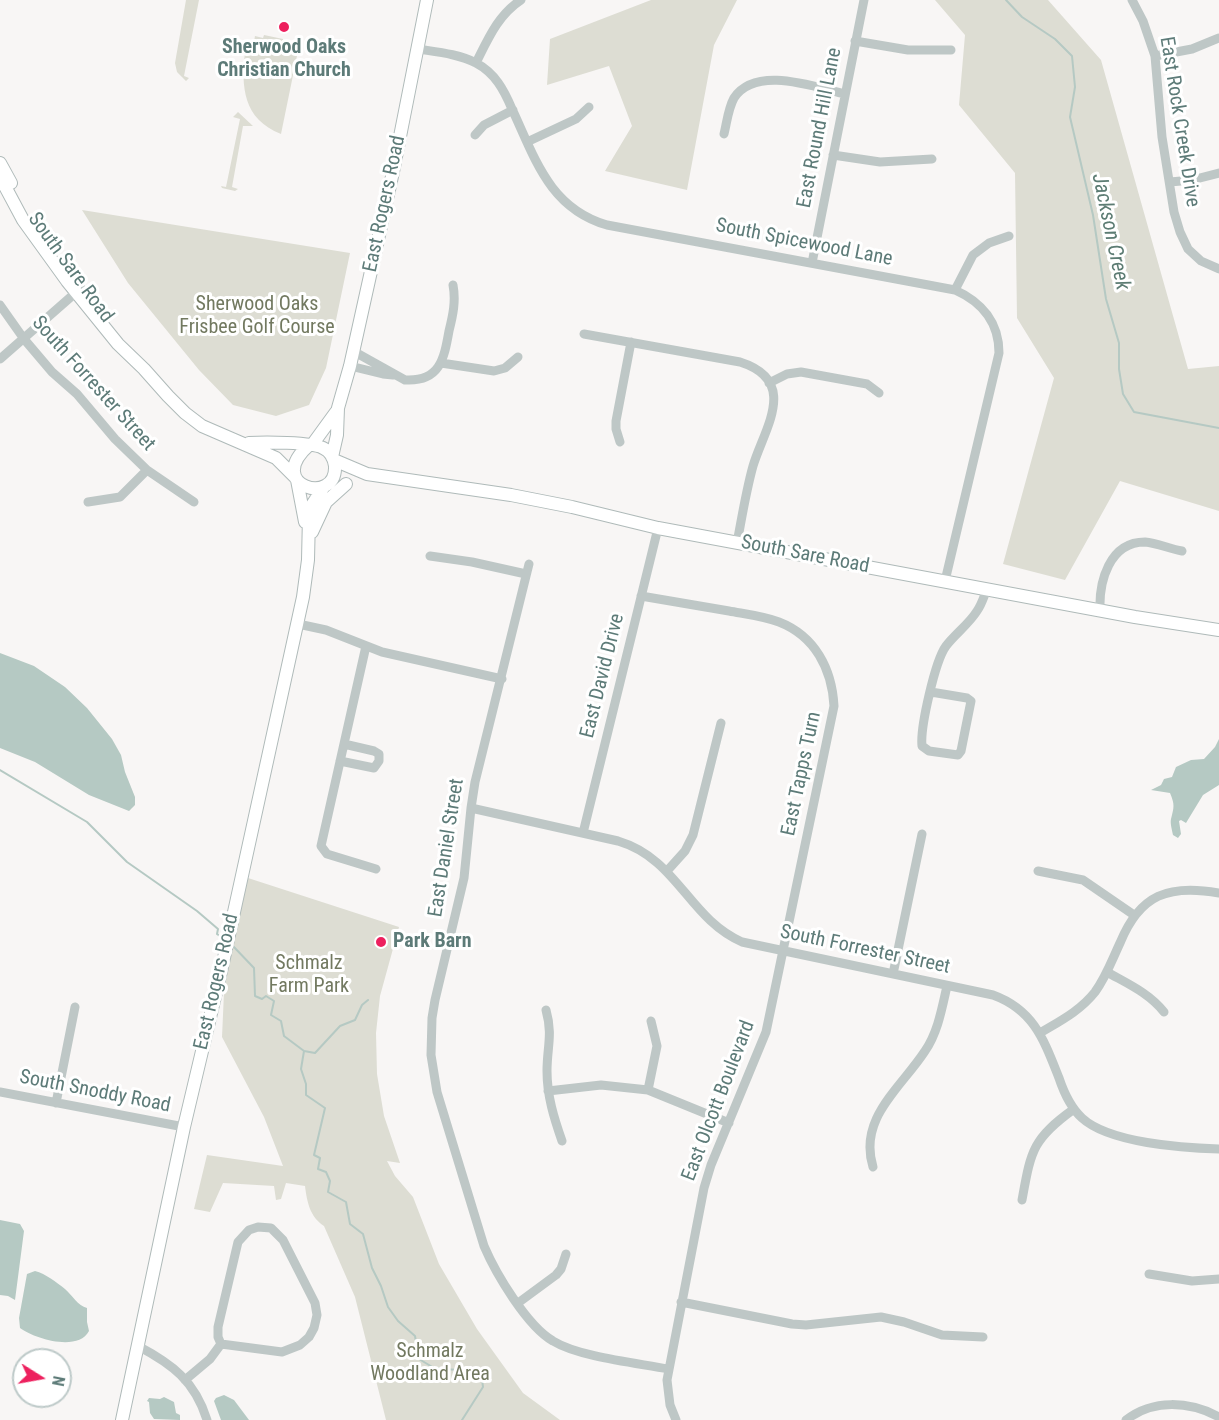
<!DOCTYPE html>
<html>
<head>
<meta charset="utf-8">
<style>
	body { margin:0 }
	#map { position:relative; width:1219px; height:1420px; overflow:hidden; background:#f8f6f5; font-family:"Roboto Condensed",sans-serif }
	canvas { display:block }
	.north { position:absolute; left:12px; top:1348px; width:60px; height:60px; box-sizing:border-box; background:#fff; border:2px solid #becac9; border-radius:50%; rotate:101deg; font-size:16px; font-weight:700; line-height:24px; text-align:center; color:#5d7b78 }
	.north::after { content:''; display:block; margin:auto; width:21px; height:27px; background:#ed205e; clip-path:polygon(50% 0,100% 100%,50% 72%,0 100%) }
</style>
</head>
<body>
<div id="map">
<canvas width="1219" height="1420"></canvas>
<div class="north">N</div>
</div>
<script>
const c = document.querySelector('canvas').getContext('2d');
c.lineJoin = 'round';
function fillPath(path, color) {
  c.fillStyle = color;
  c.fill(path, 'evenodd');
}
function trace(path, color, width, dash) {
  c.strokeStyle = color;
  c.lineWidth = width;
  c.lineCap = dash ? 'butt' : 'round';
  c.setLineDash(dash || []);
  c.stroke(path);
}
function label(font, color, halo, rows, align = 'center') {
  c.font = font + ' "Roboto Condensed",sans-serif';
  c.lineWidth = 6;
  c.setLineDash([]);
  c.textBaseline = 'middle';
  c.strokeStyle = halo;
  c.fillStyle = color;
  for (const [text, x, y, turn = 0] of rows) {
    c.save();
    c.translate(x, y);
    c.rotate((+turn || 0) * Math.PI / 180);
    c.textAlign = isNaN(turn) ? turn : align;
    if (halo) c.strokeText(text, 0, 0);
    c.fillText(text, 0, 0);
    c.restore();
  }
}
const green = new Path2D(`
	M186,0H199L184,76L189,78L186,81L177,72L175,63Z
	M651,0H737L714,45L687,190L605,171L632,126L609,66L547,85L550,39Z
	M935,0H1048L1101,60L1188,369L1219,366V511L1120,481L1065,580L1003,564L1054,378L1017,318L1015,173L959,105L965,35Z
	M264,35L283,39V42L299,46L281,134C243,119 241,87 245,52L252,53L255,36L263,38Z
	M238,112L253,126H243L232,187L238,189L235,191L222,188L221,186L226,187L240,119L233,117Z
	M82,210L350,253L326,368L309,405L276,416L233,405L199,370L128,283Z
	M248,878L399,927L380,996L376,1033L377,1074L384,1116L400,1163L387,1161L395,1176L413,1197L439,1264L477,1329L523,1393L560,1420H386L355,1297L324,1226C310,1217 307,1202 305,1186L286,1183L281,1199L276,1200L274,1186L223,1183L210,1212L194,1209L207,1155L283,1166L264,1117L222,1037L226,948L231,947Z`);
const water = new Path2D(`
	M0,653L34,666L65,687L87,708L112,739L121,755L125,772L135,797V805L129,811L89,795L35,762L0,748Z
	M1219,739V785L1203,795L1186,823L1181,820L1179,821L1181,834L1178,838L1173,835C1172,830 1170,823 1171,819C1174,807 1175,805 1170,793L1151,790L1161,785L1164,779L1172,777L1176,767L1191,760L1204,759L1215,747Z
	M0,1220L20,1224L24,1231L15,1300L8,1296L0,1295Z
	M35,1271C46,1274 56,1282 65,1289C72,1295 78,1306 87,1308V1322L89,1331C78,1352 35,1339 20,1328L19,1318L27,1274Z
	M224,1395L234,1400L249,1420H221L214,1401L216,1398Z
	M164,1397L174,1402L176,1413L180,1415V1420L154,1419L150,1413L149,1402L147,1401L149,1398L160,1399Z`);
const stream = new Path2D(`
	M1006,0L1022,17L1055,39L1072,56L1075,87L1070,117L1093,215L1106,299L1119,343V369L1123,394L1134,412L1219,428
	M0,770L87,822L127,862L197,911L218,929L217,934L224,939
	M232,945L254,968L255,996L262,999L266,996L274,1001L271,1015L281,1021L284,1036L304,1051
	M368,1000L362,1005L355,1020L340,1026L315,1053L304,1051L301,1069L306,1084V1095L325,1108L314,1155L320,1158L318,1169L326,1172L330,1181L328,1192L346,1202L350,1224L363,1234L372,1268L381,1286L388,1307L398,1321L415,1336L419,1359L434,1368L481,1372L483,1387L462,1420`);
const minor = new Path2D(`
	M1132,0L1143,21L1155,56L1162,137L1174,212L1180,232L1188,249L1201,261L1219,269
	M855,41L908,50H951
	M418,49C437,52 459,54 476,63C495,73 504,90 512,109C535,158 549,208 607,225L955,290C982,302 999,323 999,353L945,581
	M1155,56L1192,49L1219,38
	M476,63C488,39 498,15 521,0
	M724,134C727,122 728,109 734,98C756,65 814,87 845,94
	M475,135L484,125L513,110
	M527,142L576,119L589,107
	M833,155L880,162L932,159
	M1170,182L1192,180L1219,173
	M812,263L864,0
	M955,290L973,255L989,243L1009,236
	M0,305L24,339L52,372L77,394L115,439L147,470L194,502
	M584,334L740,362C800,381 764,429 753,466C746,491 742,517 737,543
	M353,351L405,380C440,382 444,359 449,331C453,315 456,301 453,285
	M0,359L81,288
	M441,363L494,371L505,368L518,357
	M350,366L383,374L393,375
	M769,383L787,374L801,372L867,384L879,393
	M620,442L616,429V421L631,342
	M88,502L120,497L147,470
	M430,556L472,562L526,574
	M529,564L475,782L471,808L464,878L435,1000L432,1018L431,1055L437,1092L484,1246C496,1274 527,1326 553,1341C579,1357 637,1363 668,1369
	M641,596C670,601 700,606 729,611C745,614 763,616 779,622C815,636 832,669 834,706L766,1032L711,1165L704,1188L667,1380L670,1405L676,1420
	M1100,610C1099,582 1109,542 1145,542C1157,543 1170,549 1182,551
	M298,624L326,630L382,652L502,679
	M366,646L321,846L327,854L376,869
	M931,692L967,698L971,701L961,751L958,755L929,751L922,746C920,728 935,661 946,646C955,634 969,624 977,611C982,604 984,596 987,589
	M340,761L374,768L379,761V754L374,751L344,744
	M471,808L618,841C678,859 688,918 742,942L993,995C1034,1010 1044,1040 1059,1078C1064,1093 1070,1107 1082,1118C1109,1143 1183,1148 1219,1149
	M583,833L658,528
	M667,871L685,851L693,835L721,723
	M1038,871L1083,880L1134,915
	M1107,972C1128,984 1149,993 1164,1012
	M893,974L922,834
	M546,1010C553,1035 547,1047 547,1071C547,1096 554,1118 562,1141
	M1040,1033C1060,1021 1080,1011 1095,992C1106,977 1112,960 1120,943C1140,894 1169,884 1219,893
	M648,1090L657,1046L651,1021
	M548,1091L601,1085L648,1090L729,1123
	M0,1092L184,1127
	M56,1103L75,1007
	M873,1167C858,1118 901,1088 925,1051C938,1032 942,1008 947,986
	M1022,1200C1031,1151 1032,1139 1074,1109
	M1149,1274L1192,1281L1219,1279
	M681,1302L792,1324L806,1325L881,1317L904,1322L942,1335L983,1337
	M518,1303L556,1275L561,1269L566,1254
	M138,1346C172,1364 195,1381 207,1420
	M185,1380L210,1359L221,1344L282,1352L300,1345L309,1337L314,1328L317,1315L315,1303L283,1240L271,1228L258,1227L249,1230L238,1242L218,1327V1337L221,1344
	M1126,1420C1153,1399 1189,1401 1219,1417`);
const major = new Path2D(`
	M0,163L11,183
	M0,177L23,220L67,281L118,344L144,369L168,396L185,413L202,426L276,458L295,477
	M249,443C263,442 312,442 323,448C330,451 334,459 335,466C337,507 263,486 309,445
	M312,445L336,412
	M332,457L337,435L338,408L350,366L393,172L427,0
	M334,460L367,474L511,495L572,507L658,528L1135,617L1219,630
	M297,480L305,522
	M312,532L326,502L346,484
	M122,1420L184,1127L222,967L303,597L308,560L309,516L312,505L323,488`);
const markers = [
	[284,27,6,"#ed205e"],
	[381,942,6,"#ed205e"]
];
const poiNames = [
	["Sherwood Oaks",284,48],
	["Christian Church",284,71],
	["Park Barn",393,942,"left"]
];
const streetNames = [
	["East Rock Creek Drive",1179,122,81],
	["East Round Hill Lane",820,128,-79],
	["East Rogers Road",385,204,-78],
	["South Spicewood Lane",804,243,11],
	["South Sare Road",70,268,54],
	["South Forrester Street",93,384,48],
	["South Sare Road",805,555,11],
	["East David Drive",603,676,-76],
	["East Tapps Turn",802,774,-78],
	["East Daniel Street",447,848,-81],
	["South Forrester Street",865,950,12],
	["East Rogers Road",217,982,-77],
	["South Snoddy Road",95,1092,11],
	["East Olcott Boulevard",719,1101,-69]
];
const parkNames = [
	["Sherwood Oaks",257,305],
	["Frisbee Golf Course",257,328],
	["Schmalz",309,964],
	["Farm Park",309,987],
	["Schmalz",430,1352],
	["Woodland Area",430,1375]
];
const waterNames = [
	["Jackson Creek",1110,232,78]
];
fillPath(green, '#ddddd3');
fillPath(water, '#b5c9c3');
trace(stream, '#b5c9c3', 2);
trace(major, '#afbab9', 14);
trace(minor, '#bec7c6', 9);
trace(major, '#fff', 12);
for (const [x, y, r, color] of markers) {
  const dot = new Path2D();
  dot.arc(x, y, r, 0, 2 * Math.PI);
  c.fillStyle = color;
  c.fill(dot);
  trace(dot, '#fff', 2);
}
label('bold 20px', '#5d7b78', '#fff', poiNames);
label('20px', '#5d7b78', '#fff', streetNames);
label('20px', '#727960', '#fff', parkNames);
label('italic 21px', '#5c7c73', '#fff', waterNames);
</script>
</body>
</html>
